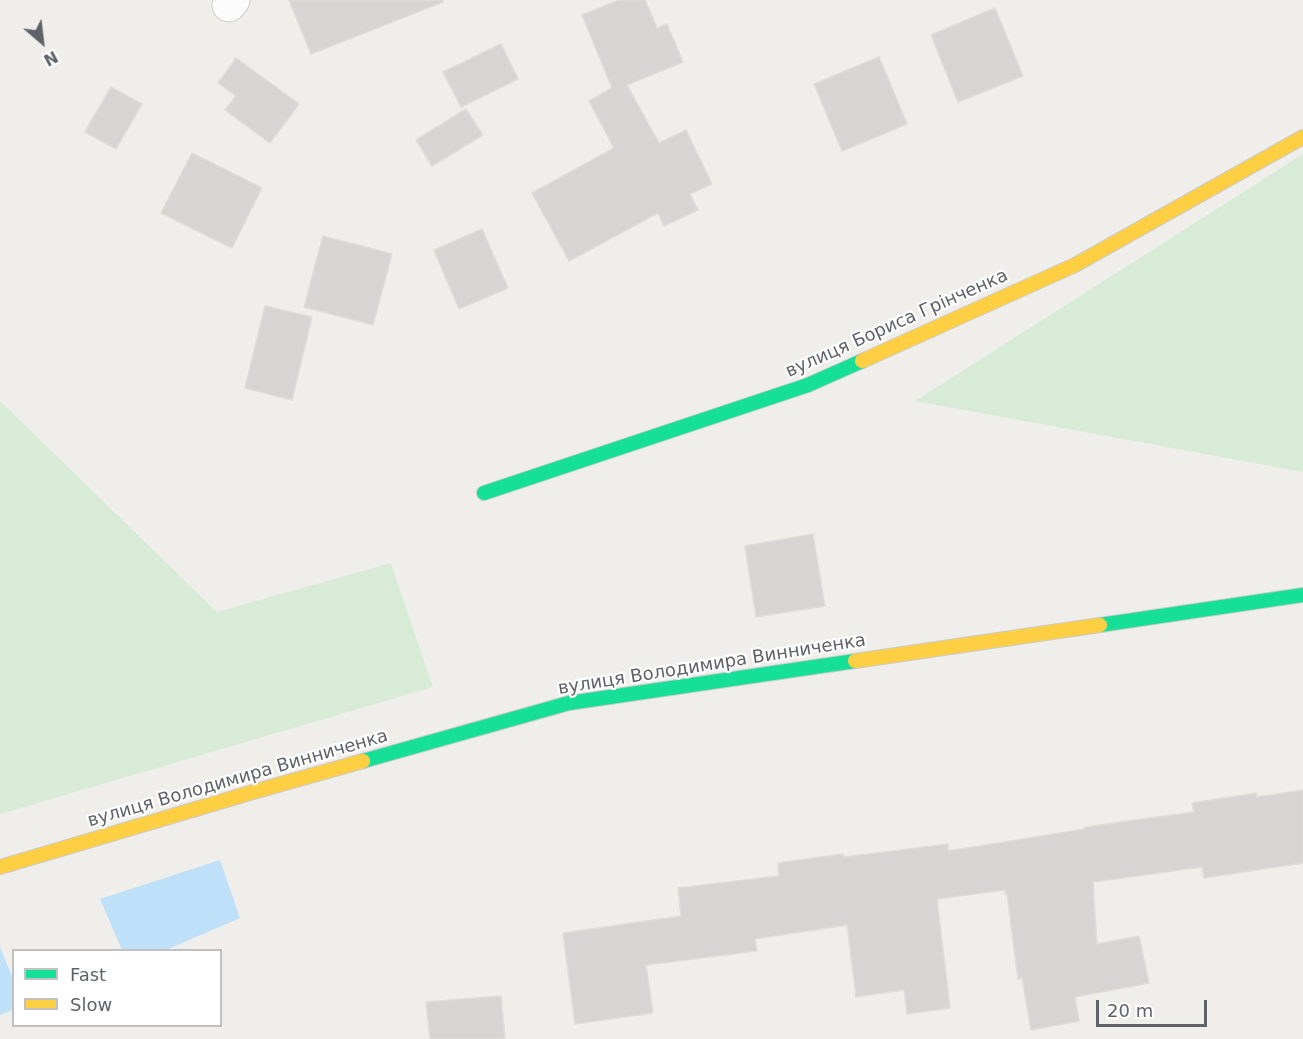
<!DOCTYPE html>
<html>
<head>
<meta charset="utf-8">
<style>
	body { margin:0 }
	#map { position:relative; width:1303px; height:1039px; overflow:hidden; background:#efeeea; font-family:"DejaVu Sans",sans-serif }
	canvas { display:block }
	.legend { position:absolute; left:12px; top:949px; width:210px; height:78px; box-sizing:border-box; background:#fff; border:2px solid #bfc1c3; margin:0; padding:8px 10px; list-style:none; font-size:18px; color:#5f6368 }
	.legend li { display:flex; align-items:center; gap:12px; height:30px }
	.legend b { width:30px; border:2px solid #bfc1c3 }
	.north { position:absolute; left:12px; top:12px; width:60px; height:60px; -webkit-text-stroke:4px #fff; paint-order:stroke; rotate:152deg; font-size:16px; font-weight:700; line-height:24px; text-align:center; color:#5f6368 }
	.north::after { content:''; display:block; margin:auto; width:21px; height:27px; background:#5f6368; clip-path:polygon(50% 0,100% 100%,50% 72%,0 100%) }
	.scale { position:absolute; left:1096px; top:1000px; width:111px; height:27px; box-sizing:border-box; border:3px solid #5f6368; border-top:0; padding-left:8px; font-size:18px; line-height:21px; white-space:nowrap; color:#5f6368; -webkit-text-stroke:4px #fff; paint-order:stroke }
</style>
</head>
<body>
<div id="map">
<canvas width="1303" height="1039"></canvas>
<ul class="legend">
<li><b style="height:8px;background:#16e098"></b>Fast</li>
<li><b style="height:8px;background:#ffcf43"></b>Slow</li>
</ul>
<div class="north">N</div>
<div class="scale">20 m</div>
</div>
<script>
const c = document.querySelector('canvas').getContext('2d');
c.lineJoin = 'round';
function fillPath(path, color) {
  c.fillStyle = color;
  c.fill(path, 'evenodd');
}
function trace(path, color, width, dash) {
  c.strokeStyle = color;
  c.lineWidth = width;
  c.lineCap = dash ? 'butt' : 'round';
  c.setLineDash(dash || []);
  c.stroke(path);
}
function label(font, color, halo, rows, align = 'center') {
  c.font = font + ' "DejaVu Sans",sans-serif';
  c.lineWidth = 4.5;
  c.setLineDash([]);
  c.textBaseline = 'middle';
  c.strokeStyle = halo;
  c.fillStyle = color;
  for (const [text, x, y, turn = 0] of rows) {
    c.save();
    c.translate(x, y);
    c.rotate((+turn || 0) * Math.PI / 180);
    c.textAlign = isNaN(turn) ? turn : align;
    if (halo) c.strokeText(text, 0, 0);
    c.fillText(text, 0, 0);
    c.restore();
  }
}
const green = new Path2D(`
	M1303,154V472L915,401Z
	M0,401L217,612L391,563L433,687L0,814Z`);
const water = new Path2D(`
	M220,860L240,918L166,950H122L100,899Z
	M0,947L13,979V1010L0,1015Z`);
const building = new Path2D(`
	M289,0H443V2L311,54Z
	M619,0H645L657,28L667,24L683,62L627,85L659,143L686,130L712,184L690,194L698,210L664,226L658,213L569,261L532,193L614,148L589,101L612,88L582,15Z
	M995,8L1023,76L958,102L931,35Z
	M501,44L518,79L461,107L443,72Z
	M879,57L907,124L842,151L814,84Z
	M236,58L299,104L270,143L225,110L236,96L218,83Z
	M111,87L142,104L116,149L85,132Z
	M466,109L483,135L432,166L416,140Z
	M192,153L262,188L232,248L161,213Z
	M482,229L508,288L459,309L434,250Z
	M323,236L392,254L373,325L304,307Z
	M265,306L312,317L292,400L245,388Z
	M813,534L825,606L756,617L745,546Z
	M1303,790V863L1204,878L1202,867L1093,882L1097,944L1139,936L1149,983L1075,997L1079,1021L1031,1030L1022,978L1018,979L1007,894H1005V890L937,899L950,1008L907,1014L904,990L856,997L847,925L755,939L757,951L646,965L653,1013L575,1024L563,933L681,916L678,888L779,876L778,863L843,854L844,857L948,844V851L1085,829V827L1194,812L1192,803L1256,793L1257,797Z
	M501,996L505,1039H430L426,1002Z`);
const street = new Path2D(`
	M229,5L233,0`);
const fast = new Path2D(`
	M484,493L808,385L862,361
	M1100,625L1303,595
	M363,761L569,703L855,661`);
const slow = new Path2D(`
	M862,361L1075,265L1303,137
	M855,661L1100,625
	M0,867L253,792L363,761`);
const streetNames = [
	["вулиця Бориса Грінченка",897,324,-24],
	["вулиця Володимира Винниченка",712,665,-9],
	["вулиця Володимира Винниченка",238,779,-16]
];
fillPath(green, '#d8ebd6');
fillPath(water, '#bfe0f9');
fillPath(building, '#d6d5d3');
trace(building, '#deddd9', 1.5);
trace(street, '#cbcccc', 35);
trace(fast, '#cacacb', 16);
trace(slow, '#cacacb', 16);
trace(street, '#fdfcfc', 33);
trace(fast, '#16e098', 14);
trace(slow, '#ffcf43', 14);
label('18px', '#5f6368', '#fff', streetNames);
</script>
</body>
</html>
